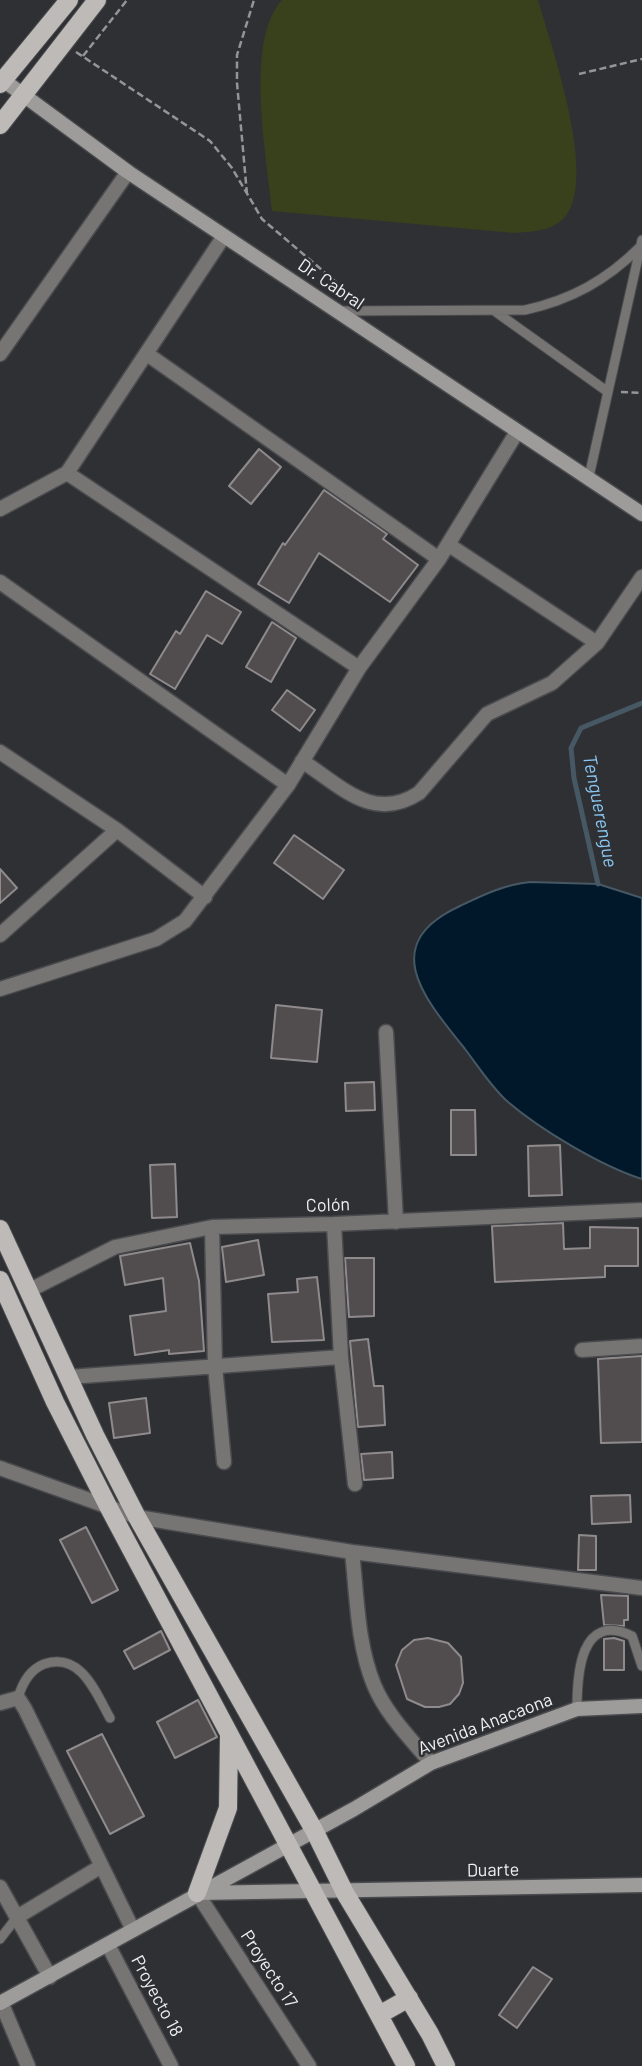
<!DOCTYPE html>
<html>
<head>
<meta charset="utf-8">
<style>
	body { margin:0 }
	canvas { display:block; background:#2f3033 }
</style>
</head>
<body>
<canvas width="642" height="2066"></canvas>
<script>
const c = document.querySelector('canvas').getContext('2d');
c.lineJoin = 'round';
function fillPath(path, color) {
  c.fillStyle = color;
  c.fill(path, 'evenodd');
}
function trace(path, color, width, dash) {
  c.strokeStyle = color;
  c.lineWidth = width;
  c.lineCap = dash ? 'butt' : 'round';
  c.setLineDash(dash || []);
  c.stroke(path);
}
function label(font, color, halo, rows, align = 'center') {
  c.font = font + ' Barlow,sans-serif';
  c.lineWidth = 5;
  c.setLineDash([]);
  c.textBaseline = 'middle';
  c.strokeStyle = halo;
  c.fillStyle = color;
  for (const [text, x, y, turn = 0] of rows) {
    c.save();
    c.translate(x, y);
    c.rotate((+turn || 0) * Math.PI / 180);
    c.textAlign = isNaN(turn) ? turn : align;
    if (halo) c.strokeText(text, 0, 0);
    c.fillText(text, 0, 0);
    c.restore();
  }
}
const green = new Path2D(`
	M282,0H538C551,46 599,180 564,218C552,231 530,232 514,233L272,211C267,158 244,41 282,0Z`);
const water = new Path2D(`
	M530,882L598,884L642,898V1179C601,1166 541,1130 508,1102C492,1088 478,1066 465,1049C424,998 377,944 460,906C483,895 503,885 530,882Z`);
const stream = new Path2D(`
	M598,884L574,778L571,748L581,728L642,703`);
const building = new Path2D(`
	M259,449L281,467L251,504L229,486Z
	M324,490L387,534L383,539L418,565L390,602L319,553L289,603L258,584L283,543L285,545Z
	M206,591L241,612L222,644L207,635L175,689L150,674L176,631L180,634Z
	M272,622L296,638L271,682L246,667Z
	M287,690L315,710L300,731L272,710Z
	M294,835L344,870L323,899L274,863Z
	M0,869L17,888L0,903Z
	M276,1005L322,1010L317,1062L271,1058Z
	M374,1082L375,1110L346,1111L345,1083Z
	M451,1110H475L476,1155H451Z
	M560,1145L562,1195L529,1196L528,1146Z
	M175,1164L177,1217L152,1218L150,1165Z
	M563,1223L564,1249L590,1248V1227L638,1228V1266H605V1277L495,1282L492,1226Z
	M258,1240L264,1275L226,1282L222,1247Z
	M190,1243L199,1281L204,1351L169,1354V1350L135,1355L130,1316L166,1311L163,1278L125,1285L120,1256Z
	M345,1258H374V1316L349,1317Z
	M317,1277L324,1340L272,1342L268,1294L298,1292L297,1279Z
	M368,1339L374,1386H383L385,1425L358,1427L350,1341Z
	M642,1356V1442L601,1443L598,1359Z
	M146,1398L150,1433L114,1438L109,1403Z
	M392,1452L393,1478L364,1480L361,1454Z
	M630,1495L631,1522L592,1524L591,1496Z
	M86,1527L118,1590L92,1603L60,1540Z
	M579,1535L596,1536V1570H578Z
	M601,1595L628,1596V1620H624V1626L604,1625Z
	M161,1631L170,1650L134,1669L124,1651Z
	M428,1638L448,1643L461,1657L463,1683L459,1694L450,1704L439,1707H425L407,1699L396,1665L402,1650L414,1640Z
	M614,1638L624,1641V1670H604V1639Z
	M198,1700L217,1737L175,1758L157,1722Z
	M102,1734L144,1816L110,1834L67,1751Z
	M533,1967L552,1979L517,2028L499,2015Z`);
const path = new Path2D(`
	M76,52L210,141L232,168L262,219L356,299
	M83,56L127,0
	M579,74L642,59
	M247,194L237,83V55L254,0
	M621,392L642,393`);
const lane = new Path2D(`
	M338,311L525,310C571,300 607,280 640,247
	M496,312L608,392
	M588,481L642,240
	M18,1698C22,1684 29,1670 44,1664C81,1652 95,1691 110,1718
	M577,1709C577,1675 580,1611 632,1636L642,1666
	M0,1939L17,1917`);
const street = new Path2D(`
	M0,354L128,172
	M147,354L439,559
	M67,473L359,668
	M0,509L67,473L224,236
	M449,545L597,643
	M0,582L288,785
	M0,752L117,830L205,897
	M302,761C341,786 373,823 419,793L487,714L552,683L597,643L642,577
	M0,935L117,830
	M0,989L156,939L185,921L288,785L359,668L439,559L517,432
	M386,1032L396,1222
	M334,1224L341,1357L355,1484
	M212,1227L215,1366L224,1462
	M28,1291L115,1247L212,1227L334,1224L642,1210
	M582,1350L642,1346
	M69,1377L341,1357
	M0,1468L137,1517L352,1552L642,1588
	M352,1552C357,1595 357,1644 374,1685C386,1714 410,1738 431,1763
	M0,1703L18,1698L25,1709L133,1930
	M0,1887L50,1977
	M197,1893L309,2066
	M17,1917L100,1867
	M108,1945L171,2066
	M1,2002L28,2066`);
const secondary = new Path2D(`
	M3,80L128,172L642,514
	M199,1893L642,1885
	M0,2003L354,1809L431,1763L577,1709L642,1706`);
const primary = new Path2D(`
	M0,84L69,0
	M0,125L97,0
	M0,1229L95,1435L137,1517L314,1830L345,1893L430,2034L446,2066
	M0,1280L55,1402L109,1508L406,2066
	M197,1893L228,1808L229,1737
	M379,2015L409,1998`);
const streetNames = [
	["Dr. Cabral",331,284,34],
	["Colón",328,1205,-2],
	["Avenida Anacaona",485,1724,-21],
	["Duarte",493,1870,-1],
	["Proyecto 17",269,1969,57],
	["Proyecto 18",157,1996,62]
];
const waterNames = [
	["Tenguerengue",600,811,79]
];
fillPath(green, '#38401c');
fillPath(water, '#001829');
trace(water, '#475865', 2);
trace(stream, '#475865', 5);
fillPath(building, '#514d4e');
trace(building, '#8f8b8d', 2);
trace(lane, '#4a4b4e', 11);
trace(street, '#4a4b4e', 17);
trace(secondary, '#4a4b4e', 17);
trace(primary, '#4a4b4e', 20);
trace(path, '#949598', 2.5, [7, 3.5]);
trace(lane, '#777574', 9);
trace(street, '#777574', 14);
trace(secondary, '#9e9c9a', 14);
trace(primary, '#bdbab7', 18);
label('18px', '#eeeff1', '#2f3033', streetNames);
label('italic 19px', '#89c8f4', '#2f3033', waterNames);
</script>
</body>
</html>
